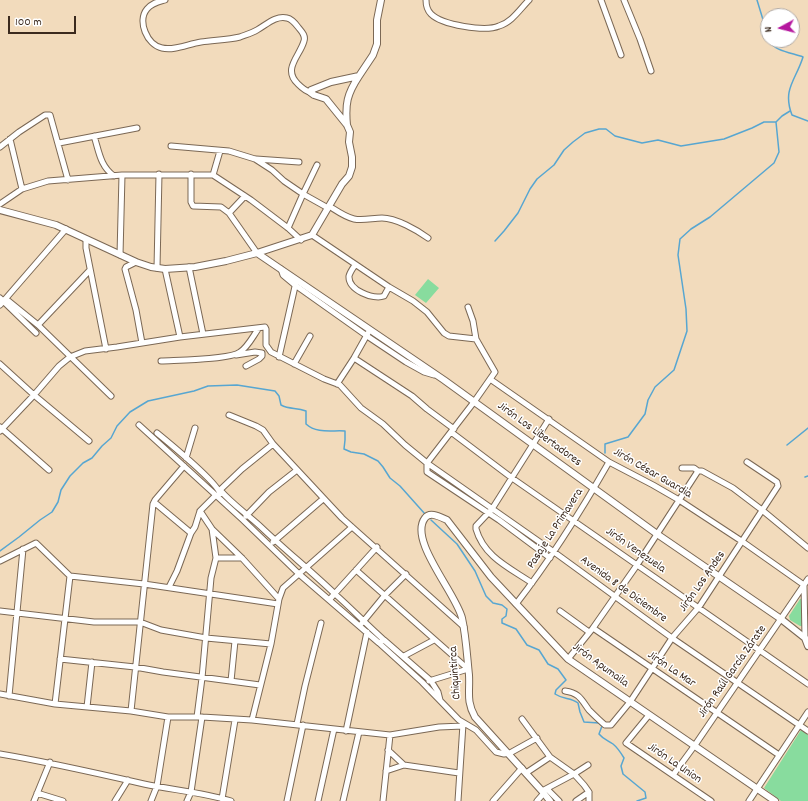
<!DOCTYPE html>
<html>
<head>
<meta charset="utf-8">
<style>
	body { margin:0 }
	#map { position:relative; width:808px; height:801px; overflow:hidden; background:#f2dbbc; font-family:Dekko,sans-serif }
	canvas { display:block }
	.north { position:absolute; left:760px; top:8px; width:40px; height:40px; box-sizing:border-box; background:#fff; border:1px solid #b1aaa5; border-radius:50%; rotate:263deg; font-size:11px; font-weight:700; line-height:16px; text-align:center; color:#3b2a1e }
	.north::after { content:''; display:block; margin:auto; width:14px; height:18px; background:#b5179e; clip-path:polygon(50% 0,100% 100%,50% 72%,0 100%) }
	.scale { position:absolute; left:8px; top:16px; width:68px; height:18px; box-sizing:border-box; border:2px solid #3b2a1e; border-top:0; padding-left:5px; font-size:12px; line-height:14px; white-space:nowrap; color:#3b2a1e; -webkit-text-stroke:3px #fff; paint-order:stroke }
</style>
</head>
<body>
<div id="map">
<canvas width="808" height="801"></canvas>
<div class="north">N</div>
<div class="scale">100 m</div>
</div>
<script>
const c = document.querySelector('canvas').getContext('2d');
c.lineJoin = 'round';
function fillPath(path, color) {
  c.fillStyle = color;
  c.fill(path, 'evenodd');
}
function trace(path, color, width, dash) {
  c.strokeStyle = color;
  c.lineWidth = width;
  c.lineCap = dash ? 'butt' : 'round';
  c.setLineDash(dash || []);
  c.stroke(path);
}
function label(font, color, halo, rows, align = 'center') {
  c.font = font + ' Dekko,sans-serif';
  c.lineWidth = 3;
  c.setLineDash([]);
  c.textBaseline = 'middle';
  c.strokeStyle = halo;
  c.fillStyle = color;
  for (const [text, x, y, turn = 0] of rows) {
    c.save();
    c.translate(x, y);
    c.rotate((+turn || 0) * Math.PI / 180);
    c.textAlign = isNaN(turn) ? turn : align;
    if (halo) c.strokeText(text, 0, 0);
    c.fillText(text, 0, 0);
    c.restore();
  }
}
const green = new Path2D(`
	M428,279L439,288L426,303L415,295Z
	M800,599H802V626H800L790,620L789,616Z
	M801,730L808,735V801H781L764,788Z`);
const stream = new Path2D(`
	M757,0L768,36
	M769,40C773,51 793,53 803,57C796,80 782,89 792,115L808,121
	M495,241L504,231L518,213L530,189L537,179L554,165L564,150L573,142L585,133L599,129H606L615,136L642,143L658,140L681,146L724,139L752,128L764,122H776
	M787,445L808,428
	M605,453V444L628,437L645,414L648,400L655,387L674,370L687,331L686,309L678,255L680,239L691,229L710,217L774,163L779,152L776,122L782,116L790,111
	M805,477L808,476
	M431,520L457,544L475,571L486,596L493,603L502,605L507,609L506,616L502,619V623L516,629L527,645L539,650L548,664L558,669L566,680L556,690L555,694C564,700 570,697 578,703L580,712L584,722L599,723L602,726L599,734C603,739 607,740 613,744C618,748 621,753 624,758L621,766L623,774L645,792L646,798L637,801
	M0,551L19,537L40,520L52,512L58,502L61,490L70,476L83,463L92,458L102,446L111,438L117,426L130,412L148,401L194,391L208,386L237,385L275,391L279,396L281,405C290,410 296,407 306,411V424C317,434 332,430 345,431V440L344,449L351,452L364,454L378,461L383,467L390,478L400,486L425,514`);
const minor = new Path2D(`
	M165,0C158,2 152,3 147,9C137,21 147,45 162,48C174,51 188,44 201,42C213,40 227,40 240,37C245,35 252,33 257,30C266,25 276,15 287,18C292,19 295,23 298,27C301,31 306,35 304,41C300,56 282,69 298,84C302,88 305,91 310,92
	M426,0C426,5 427,10 431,14C442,25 485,32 499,26C512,22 520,9 529,0
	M601,0L621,55
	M624,0L640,39L651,71
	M94,136C99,151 100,166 114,176
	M10,139L22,189
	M59,143L137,128
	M171,146L229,151L255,159L272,170L284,181L303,194L288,228
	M0,147L19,132L45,115H50L68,180
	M256,159L299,162
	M317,165L303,194L328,208
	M191,174V202L193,206L221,207L229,213
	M213,175L220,151
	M245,196L229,213L257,253
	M0,204L22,189L48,181L122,175H213L251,200L288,228L301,240
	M329,206C337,211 345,217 354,219C363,221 373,218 382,218C396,218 417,230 428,238
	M312,235L389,287L413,301L427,312L444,333L449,336L476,339
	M86,239V248L106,349
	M120,255L122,175
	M136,262L126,267L125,269L136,310L142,343
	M355,265C353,268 350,272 349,276C348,290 373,300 384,296L389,287
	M189,267L203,334
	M157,268L159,174
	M165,269L180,337
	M281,269L283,275L295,285L367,336L406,362L424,372L434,375
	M0,298L36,333
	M6,299L38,325L111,396
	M0,305L66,229
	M468,307L473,321L476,339L495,372L474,402L427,463V472L499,520L550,558
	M38,325L90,270
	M236,355L255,352L262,353V356L259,359L246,366
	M279,357L296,282
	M354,358L412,396L427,409L454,429
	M161,361C177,360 229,360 240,352C248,347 253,336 259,328
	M0,364L34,395L89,441
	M294,364L310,336
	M490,379L609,462L653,485L679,500L743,542L804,585L805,638
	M337,384L354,358L368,333
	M229,415L256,426L263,430L273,444L342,518L464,627
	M139,425L243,520L299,574L379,643L422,682L459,720L476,730L496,752L504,754L510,753L537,738
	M0,427L49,470
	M0,431L34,395L59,366L70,357L85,351L117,347L180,337L265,327L266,329V345L271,352L324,379L340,385L361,408L383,424L405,445L427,463L554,552L672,638L808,731
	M451,432L512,478L808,684
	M157,433C168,442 219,484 220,494
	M273,444L242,469L220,490C232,504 247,514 261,527C285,550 311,571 335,594C352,609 367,625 384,640
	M186,458L195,428
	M682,468H694L698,471
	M154,502L191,533L195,527L200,511L215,496
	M200,511L212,529L242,558L279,599
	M246,516L269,492L297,470
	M273,542L323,499
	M216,558H242
	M0,561L36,543L70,576L144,584L278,604
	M356,570L468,669
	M532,583C510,568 484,557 476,529V526L492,509L549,419
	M169,587L177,571L191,533
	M329,600L377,547
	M516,604C551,559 581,511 609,462
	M0,611L94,622H140L161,630L206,638L271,644
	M560,611L589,632
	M362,623L385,595L406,574
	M593,628L779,755
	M382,641L384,640L431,681L438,692L440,700
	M404,656L434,640
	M60,659L135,667L163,672L260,685
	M568,659L593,628L637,565L698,471H702L733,488L762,510L808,548
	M231,681L235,641
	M429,681L468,669
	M565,691C579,693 581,699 589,710C594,715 600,721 605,725H611L630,702L672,638L699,607L778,486L777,482L747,462
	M0,694L55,704L131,711L168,717H202L252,720L390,735L439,727L463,726
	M9,696L23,549
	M55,704L70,576
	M87,707L92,662
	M131,711L153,504L155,500L184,466
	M649,715L626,743L711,801
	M197,717L202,678L211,578L216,558L212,529
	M522,719L550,757L574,774L584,785L589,792V801
	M252,720L271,644L279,599L283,588L352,527
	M297,724L305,686L321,623
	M346,731L367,632
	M388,750L404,765
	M0,754C48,762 96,773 144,784C172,790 202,792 231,801
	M386,771L404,765L459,773
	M526,773L550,757
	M673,775L695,745L808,579
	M547,789L559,801
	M542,791L574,774L588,765
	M37,793L63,801
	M222,799L235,720
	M34,801L50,762
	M115,801L128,780
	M151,801L157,786L168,717
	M187,801L191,792L202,717
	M287,801L303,725
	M318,801L334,729
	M343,801L359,732
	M383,801L390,735
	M458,801L463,724
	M493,801L522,768
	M537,801L544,793
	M576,801L589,792
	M749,801L808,712`);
const tertiary = new Path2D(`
	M347,125C345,104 347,94 359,76
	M0,210L56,225L136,262L151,267L165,269L195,267L226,261L257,253L312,235L342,184L349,176L352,167V157L349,142L350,132L347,125L326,99L314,95L310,92L311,90L331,82L359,76L373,55L377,44V20L381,0
	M257,253L444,380L657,534L781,619L805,638L808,646
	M550,801L542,791L475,717C466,701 470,692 469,675C467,656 466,636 462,618C456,593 408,540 425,518C430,511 440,517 447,520L491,577L568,659L775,801`);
const streetNames = [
	["Jirón Los Libertadores",539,435,36],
	["Jirón César Guardia",652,474,30],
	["Pasaje La Primavera",556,529,-57],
	["Jirón Venezuela",635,551,35],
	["Jirón Los Andes",703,582,-55],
	["Avenida 8 de Diciembre",623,590,36],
	["Jirón Apumaila",600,666,36],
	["Jirón La Mar",671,670,34],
	["Jirón Raúl García Zárate",733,672,-55],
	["Chiquintirca",456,673,-94],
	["Jirón La Union",674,764,34]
];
fillPath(green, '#88dc9e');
trace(stream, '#57a6d1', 1.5);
trace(minor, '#7b6855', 7);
trace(tertiary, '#7b6855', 8);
trace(minor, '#fff', 5);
trace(tertiary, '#fff', 6);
label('12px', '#3b2a1e', '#fff', streetNames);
</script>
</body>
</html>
